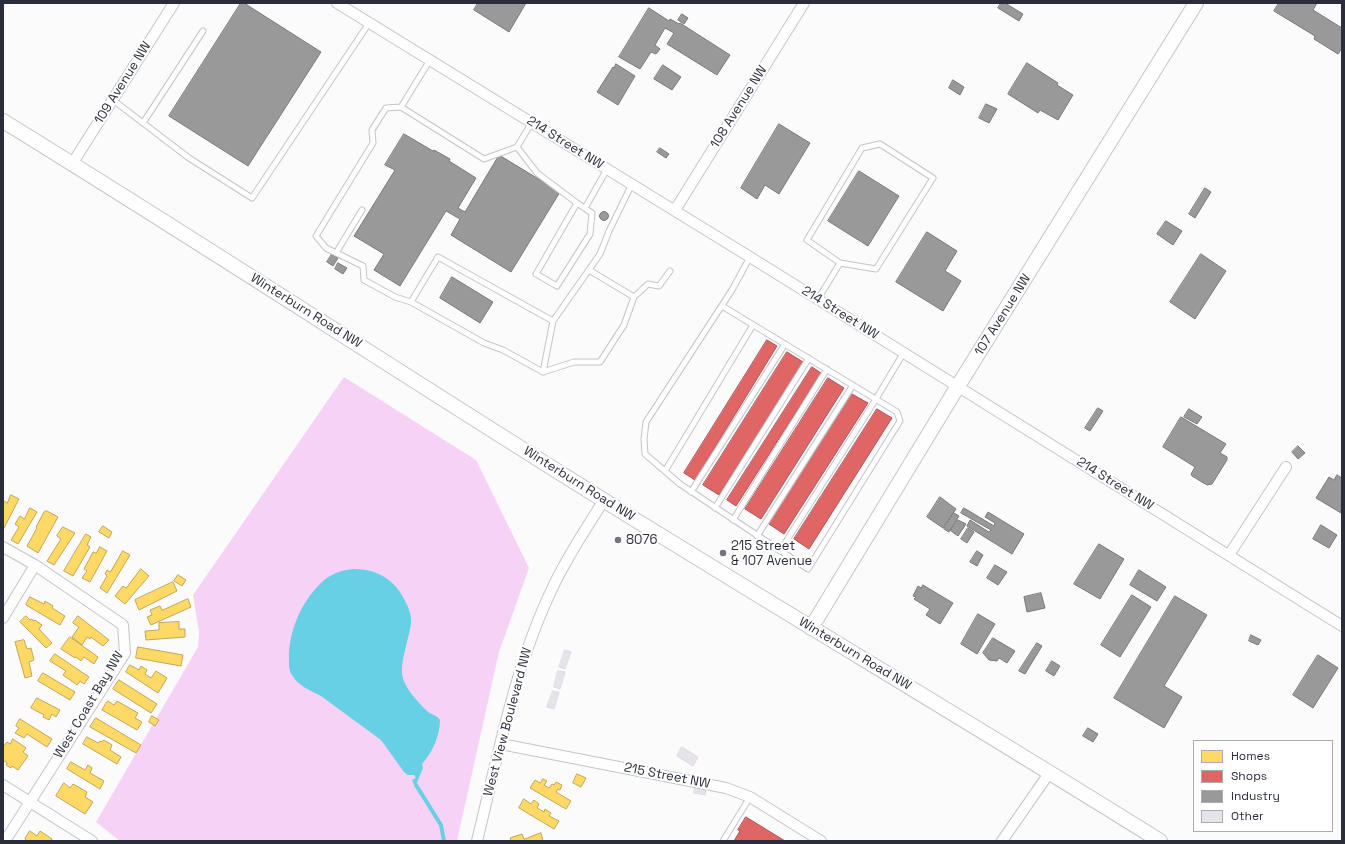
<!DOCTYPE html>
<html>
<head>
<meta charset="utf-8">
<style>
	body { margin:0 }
	#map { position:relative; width:1345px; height:844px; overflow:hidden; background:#fbfbfb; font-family:"Space Grotesk",sans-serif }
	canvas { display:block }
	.frame { position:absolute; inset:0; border:4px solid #2a2e3b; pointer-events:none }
	.legend { position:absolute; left:1193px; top:740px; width:140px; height:92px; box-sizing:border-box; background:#fff; border:1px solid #aaabb1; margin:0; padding:5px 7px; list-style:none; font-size:12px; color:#2a2e3b }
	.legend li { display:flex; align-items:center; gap:8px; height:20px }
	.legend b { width:20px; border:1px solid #aaabb1 }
</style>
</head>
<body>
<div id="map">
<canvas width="1345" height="844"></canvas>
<div class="frame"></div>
<ul class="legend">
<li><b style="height:11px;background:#ffd966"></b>Homes</li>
<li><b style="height:11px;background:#e06666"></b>Shops</li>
<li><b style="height:11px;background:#999"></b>Industry</li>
<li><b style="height:11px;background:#e6e3eb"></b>Other</li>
</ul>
</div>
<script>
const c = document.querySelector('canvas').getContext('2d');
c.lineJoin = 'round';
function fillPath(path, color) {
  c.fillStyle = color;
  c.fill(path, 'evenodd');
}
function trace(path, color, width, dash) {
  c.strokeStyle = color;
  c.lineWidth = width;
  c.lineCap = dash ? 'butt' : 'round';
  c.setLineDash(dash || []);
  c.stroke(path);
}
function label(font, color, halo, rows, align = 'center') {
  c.font = font + ' "Space Grotesk",sans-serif';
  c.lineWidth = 4;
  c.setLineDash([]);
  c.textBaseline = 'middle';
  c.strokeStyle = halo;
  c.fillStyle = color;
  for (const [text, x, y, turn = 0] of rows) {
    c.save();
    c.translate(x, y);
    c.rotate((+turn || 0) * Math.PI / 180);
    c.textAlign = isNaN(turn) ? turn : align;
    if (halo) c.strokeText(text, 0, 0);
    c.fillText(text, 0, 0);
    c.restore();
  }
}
const green = new Path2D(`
	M344,377L476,460L529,568L499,652L457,841H120L96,822L198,647L199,632L193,595Z`);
const water = new Path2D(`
	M354,569C378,569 396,580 406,603C409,609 412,617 411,624C409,638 399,665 403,678C405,688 419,703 426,710C431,715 437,715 440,720C440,736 432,753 422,764L423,768L415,787L412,780L416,778L414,775H408L404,772L381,740L321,696C311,691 297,685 292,675C289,671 289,665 289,660C288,633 301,602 321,583C330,574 341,570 354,569Z`);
const homes = new Path2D(`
	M11,495L19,499L3,530V500L7,503Z
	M30,508L37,512L18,544L11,540L19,527L15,524L20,516L24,519Z
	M47,511L58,517L38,553L27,546L37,528L36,527L44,512Z
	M103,526L112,532L109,538L99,532Z
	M63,527L75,533L54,565L47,561L61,539L57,536Z
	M86,534L91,537L87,545L90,547L73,576L64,571Z
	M100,547L107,551L90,582L82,578L87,571L84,569L93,552L96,553Z
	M123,551L130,555L107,593L100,588L107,576L105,574L107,570L110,572Z
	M141,569L149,576L125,604L115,596L123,586L126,588Z
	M178,575L186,580L182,586L174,581Z
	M173,582L177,591L139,610L135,600Z
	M30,597L44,604L45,601L53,606L52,608L65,616L60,625L26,605Z
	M188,599L191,607L151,625L147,617L152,615L150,610L160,606L162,610Z
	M26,616L30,620L32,619L33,621L35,620L42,625L39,629L52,643L46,648L20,622Z
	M78,616L109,640L103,646L91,637L90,639L87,637L82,645L72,637L79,627L73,623Z
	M179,622V629H185V637L146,640L145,631L159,630V623Z
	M70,637L98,657L94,664L84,657L81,661L76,657L75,658L61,649Z
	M24,640L27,649L31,648L34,660L29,662L32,676L25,678L15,642Z
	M138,647L183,655L181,666L136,658Z
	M55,654L89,677L84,684L80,681L77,685L63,675L66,671L50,661Z
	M130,665L139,670L141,666L147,670L145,674L151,678L156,671L167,678L158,693L126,672Z
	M43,673L75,692L70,700L38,681Z
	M119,680L157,704L151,713L113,689Z
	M37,698L60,710L56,717L52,714L49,720L43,717L44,715L31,708Z
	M108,701L114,705L117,701L138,713L135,718L142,722L137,730L102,710Z
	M152,716L159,720L155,726L149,722Z
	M96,718L141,745L136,753L90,727Z
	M20,719L52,739L47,747L27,734L24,738L15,733L19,728L16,726Z
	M87,737L98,743L100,741L101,742L104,740L112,745L110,750L121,757L117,764L83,744Z
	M13,739L26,748L23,752L28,756L18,770L12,766L11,768L6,765L7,763L3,760V747L7,742L10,744Z
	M71,762L85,770L88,765L92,768L90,773L104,781L100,789L67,769Z
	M577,774L586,778L581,787L573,783Z
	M543,779L547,781L544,785L549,788L552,784L554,785L556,782L562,785L560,790L558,789L556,792L571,801L566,809L530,788L535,780L540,783Z
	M64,783L70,788L73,784L87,792L85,797L93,802L85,814L56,796Z
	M524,799L531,804L534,800L539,804L537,808L544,812L545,809L551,813L549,816L559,821L554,829L519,808Z
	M30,831L37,836L40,831L52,839L51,841H27L25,839Z
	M541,833L543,841H511L510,838L522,834L524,839Z`);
const shops = new Path2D(`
	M767,340L777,346L695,480L684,473Z
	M787,352L803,362L719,495L703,485Z
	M812,367L821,373L736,506L727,500Z
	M828,378L844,388L761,519L745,509Z
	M852,394L868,403L784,534L769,524Z
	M877,409L892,418L809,549L794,539Z
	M746,817L785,841H734L740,831L738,830Z`);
const industry = new Path2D(`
	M241,3H244L321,52L248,166L169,116Z
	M478,3H526L509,32L474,10Z
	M1001,3H1005L1023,14L1019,21L998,8Z
	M1279,3H1317L1313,10L1342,28V48L1338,54L1314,39L1315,36L1274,11Z
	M649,8L669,21L670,19L679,24L680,23L730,55L717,75L667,44L674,33L665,28L655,45L660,49L656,54L651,52L640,69L619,57Z
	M682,14L688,18L684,24L678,20Z
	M1027,63L1058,83L1057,85L1073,95L1058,120L1040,110L1038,113L1008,94Z
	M616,64L635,76L618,105L597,92L613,67L614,68Z
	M663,65L681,77L672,90L654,79Z
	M953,80L964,87L960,95L949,88Z
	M986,104L997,109L989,123L979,118Z
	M779,124L810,143L779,194L765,185L757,199L741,188Z
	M404,134L433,151L434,150L450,159L449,161L476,178L458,208L465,212L499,155L560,192L511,272L451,235L460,219L446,211L400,286L374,270L384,254L354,236L395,170L385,165Z
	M660,148L669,154L666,158L657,152Z
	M859,171L899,196L868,246L828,221Z
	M1205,188L1211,192L1195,218L1189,214Z
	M599.5 216a4.5 4.5 0 1 1 9 0a4.5 4.5 0 1 1-9 0Z
	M1166,221L1182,231L1173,245L1157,234Z
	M927,232L957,251L945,271L961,281L943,311L896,282Z
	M332,254L338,258L333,266L327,262Z
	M1201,254L1226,271L1195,319L1170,302Z
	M338,263L347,268L343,274L335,269Z
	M452,277L493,302L480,323L440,298Z
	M1098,408L1103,411L1090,431L1085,428Z
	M1189,409L1202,417L1197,424L1184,417Z
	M1181,417L1226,444L1220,453L1227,457V460L1212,484L1207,485L1192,476L1191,474L1195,467L1163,447Z
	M1298,446L1305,453L1298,459L1292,452Z
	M1337,475L1342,478L1341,513L1316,498L1329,477L1334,480Z
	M940,497L956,509L943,528L927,517Z
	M964,508L994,526L995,523L985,517L988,512L1024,534L1012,554L967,526L970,520L989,532L991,530L961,513Z
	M954,513L959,516L949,532L944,529Z
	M958,520L966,524L958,536L951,531Z
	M1321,525L1337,535L1329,548L1313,539Z
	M968,528L974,532L967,543L961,539Z
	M1099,544L1124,559L1100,599L1074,584Z
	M977,551L983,555L977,566L970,562Z
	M995,565L1007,572L998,585L987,578Z
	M1139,570L1166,587L1157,601L1130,585Z
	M923,585L953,603L940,624L926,615L930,609L914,599L916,597L913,596L918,586L921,588Z
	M1041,593L1045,608L1027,612L1024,597Z
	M1132,595L1151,607L1120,657L1101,645Z
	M1175,596L1207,615L1164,686L1182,697L1164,728L1114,698Z
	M978,614L995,624L977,654L961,644Z
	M1251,635L1261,640L1258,645L1249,641Z
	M993,638L1015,651L1007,663L999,658L997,661L989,660L983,653Z
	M1037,643L1042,646L1025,674L1019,671Z
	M1318,655L1338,668L1313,708L1293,695Z
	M1052,661L1060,666L1054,676L1046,671Z
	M1088,728L1098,734L1093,742L1083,736Z`);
const stream = new Path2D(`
	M416,785L441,825L444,841`);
const building = new Path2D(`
	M565,650L571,652L565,669L559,667Z
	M558,671L565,672L560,689L554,687Z
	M553,691L559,692L554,709L547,707Z
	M682,747L698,757L693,766L677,756Z
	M695,788L706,790L705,795L694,793Z`);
const lane = new Path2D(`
	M430,60L401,107L484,159L517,147L537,173L577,203L536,274L557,286L590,234L592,213L577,203
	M113,100L189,158L252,198L369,23
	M401,107L386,108L372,130L373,143L316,236L326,248L363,266L364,280L395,297L411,302L484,343L503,350L543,372L574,362H600L624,325L634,297L648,284L659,286L670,271
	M143,123L203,31
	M517,147L532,122
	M585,208L607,169
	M336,253L362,210
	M589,270L634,297
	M818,299L840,263L807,240L862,148L880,144L933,178L876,269L840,263
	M411,302L438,257L553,321L543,372
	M722,306L897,412L900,421L808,569L680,484L645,454L644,439L646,422L732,290L750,257
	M553,321L600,254L609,231L632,184
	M665,471L753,325
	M691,492L785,344
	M715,508L809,358
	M733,520L827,369
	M757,536L853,385
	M780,551L876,399L904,352
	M723,841L750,797`);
const street = new Path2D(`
	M337,3L750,257L1342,626
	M72,164L174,3
	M675,210L804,3
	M3,547L35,565L123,625L125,653L5,841
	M1229,555L1286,467
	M3,618L35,565
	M501,744L726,788L750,797L821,841
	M3,785L92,841
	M477,841C498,756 514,668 552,589C566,558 586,529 604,500
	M1002,841L1050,772`);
const secondary = new Path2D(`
	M3,121C205,245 404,376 605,501C790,616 976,726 1160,841
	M811,628L958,386L1196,3`);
const markers = [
	[618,540,4,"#73767e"],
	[723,553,4,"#73767e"]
];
const streetNames = [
	["109 Avenue NW",123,83,-58],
	["108 Avenue NW",739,107,-58],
	["214 Street NW",565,143,32],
	["Winterburn Road NW",306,311,32],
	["214 Street NW",840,313,32],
	["107 Avenue NW",1003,315,-58],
	["Winterburn Road NW",579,484,32],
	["214 Street NW",1115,484,32],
	["Winterburn Road NW",855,654,31],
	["West Coast Bay NW",89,705,-59],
	["West View Boulevard NW",508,722,-75],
	["215 Street NW",667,776,11]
];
const poiNames = [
	["8076",626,540],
	["215 Street",731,546],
	["& 107 Avenue",731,561]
];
fillPath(green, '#f6d2f6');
fillPath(water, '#68d0e5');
fillPath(homes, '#ffd966');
trace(homes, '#bfa659', 1);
fillPath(shops, '#e06666');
trace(shops, '#a95559', 1);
fillPath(industry, '#999');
trace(industry, '#78797d', 1);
trace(stream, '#68d0e5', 4);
fillPath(building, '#e6e3eb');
trace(building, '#dddbe1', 1);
trace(lane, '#c3c5cb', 7);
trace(street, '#c3c5cb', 12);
trace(secondary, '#c3c5cb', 16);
trace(lane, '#fefefe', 5);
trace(street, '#fefefe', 10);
trace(secondary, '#fefefe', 14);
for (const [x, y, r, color] of markers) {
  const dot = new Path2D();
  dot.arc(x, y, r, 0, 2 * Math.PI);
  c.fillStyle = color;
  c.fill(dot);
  trace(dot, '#fff', 1.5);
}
label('13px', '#2a2e3b', '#fff', streetNames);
label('13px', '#2a2e3b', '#fff', poiNames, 'left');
</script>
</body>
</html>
